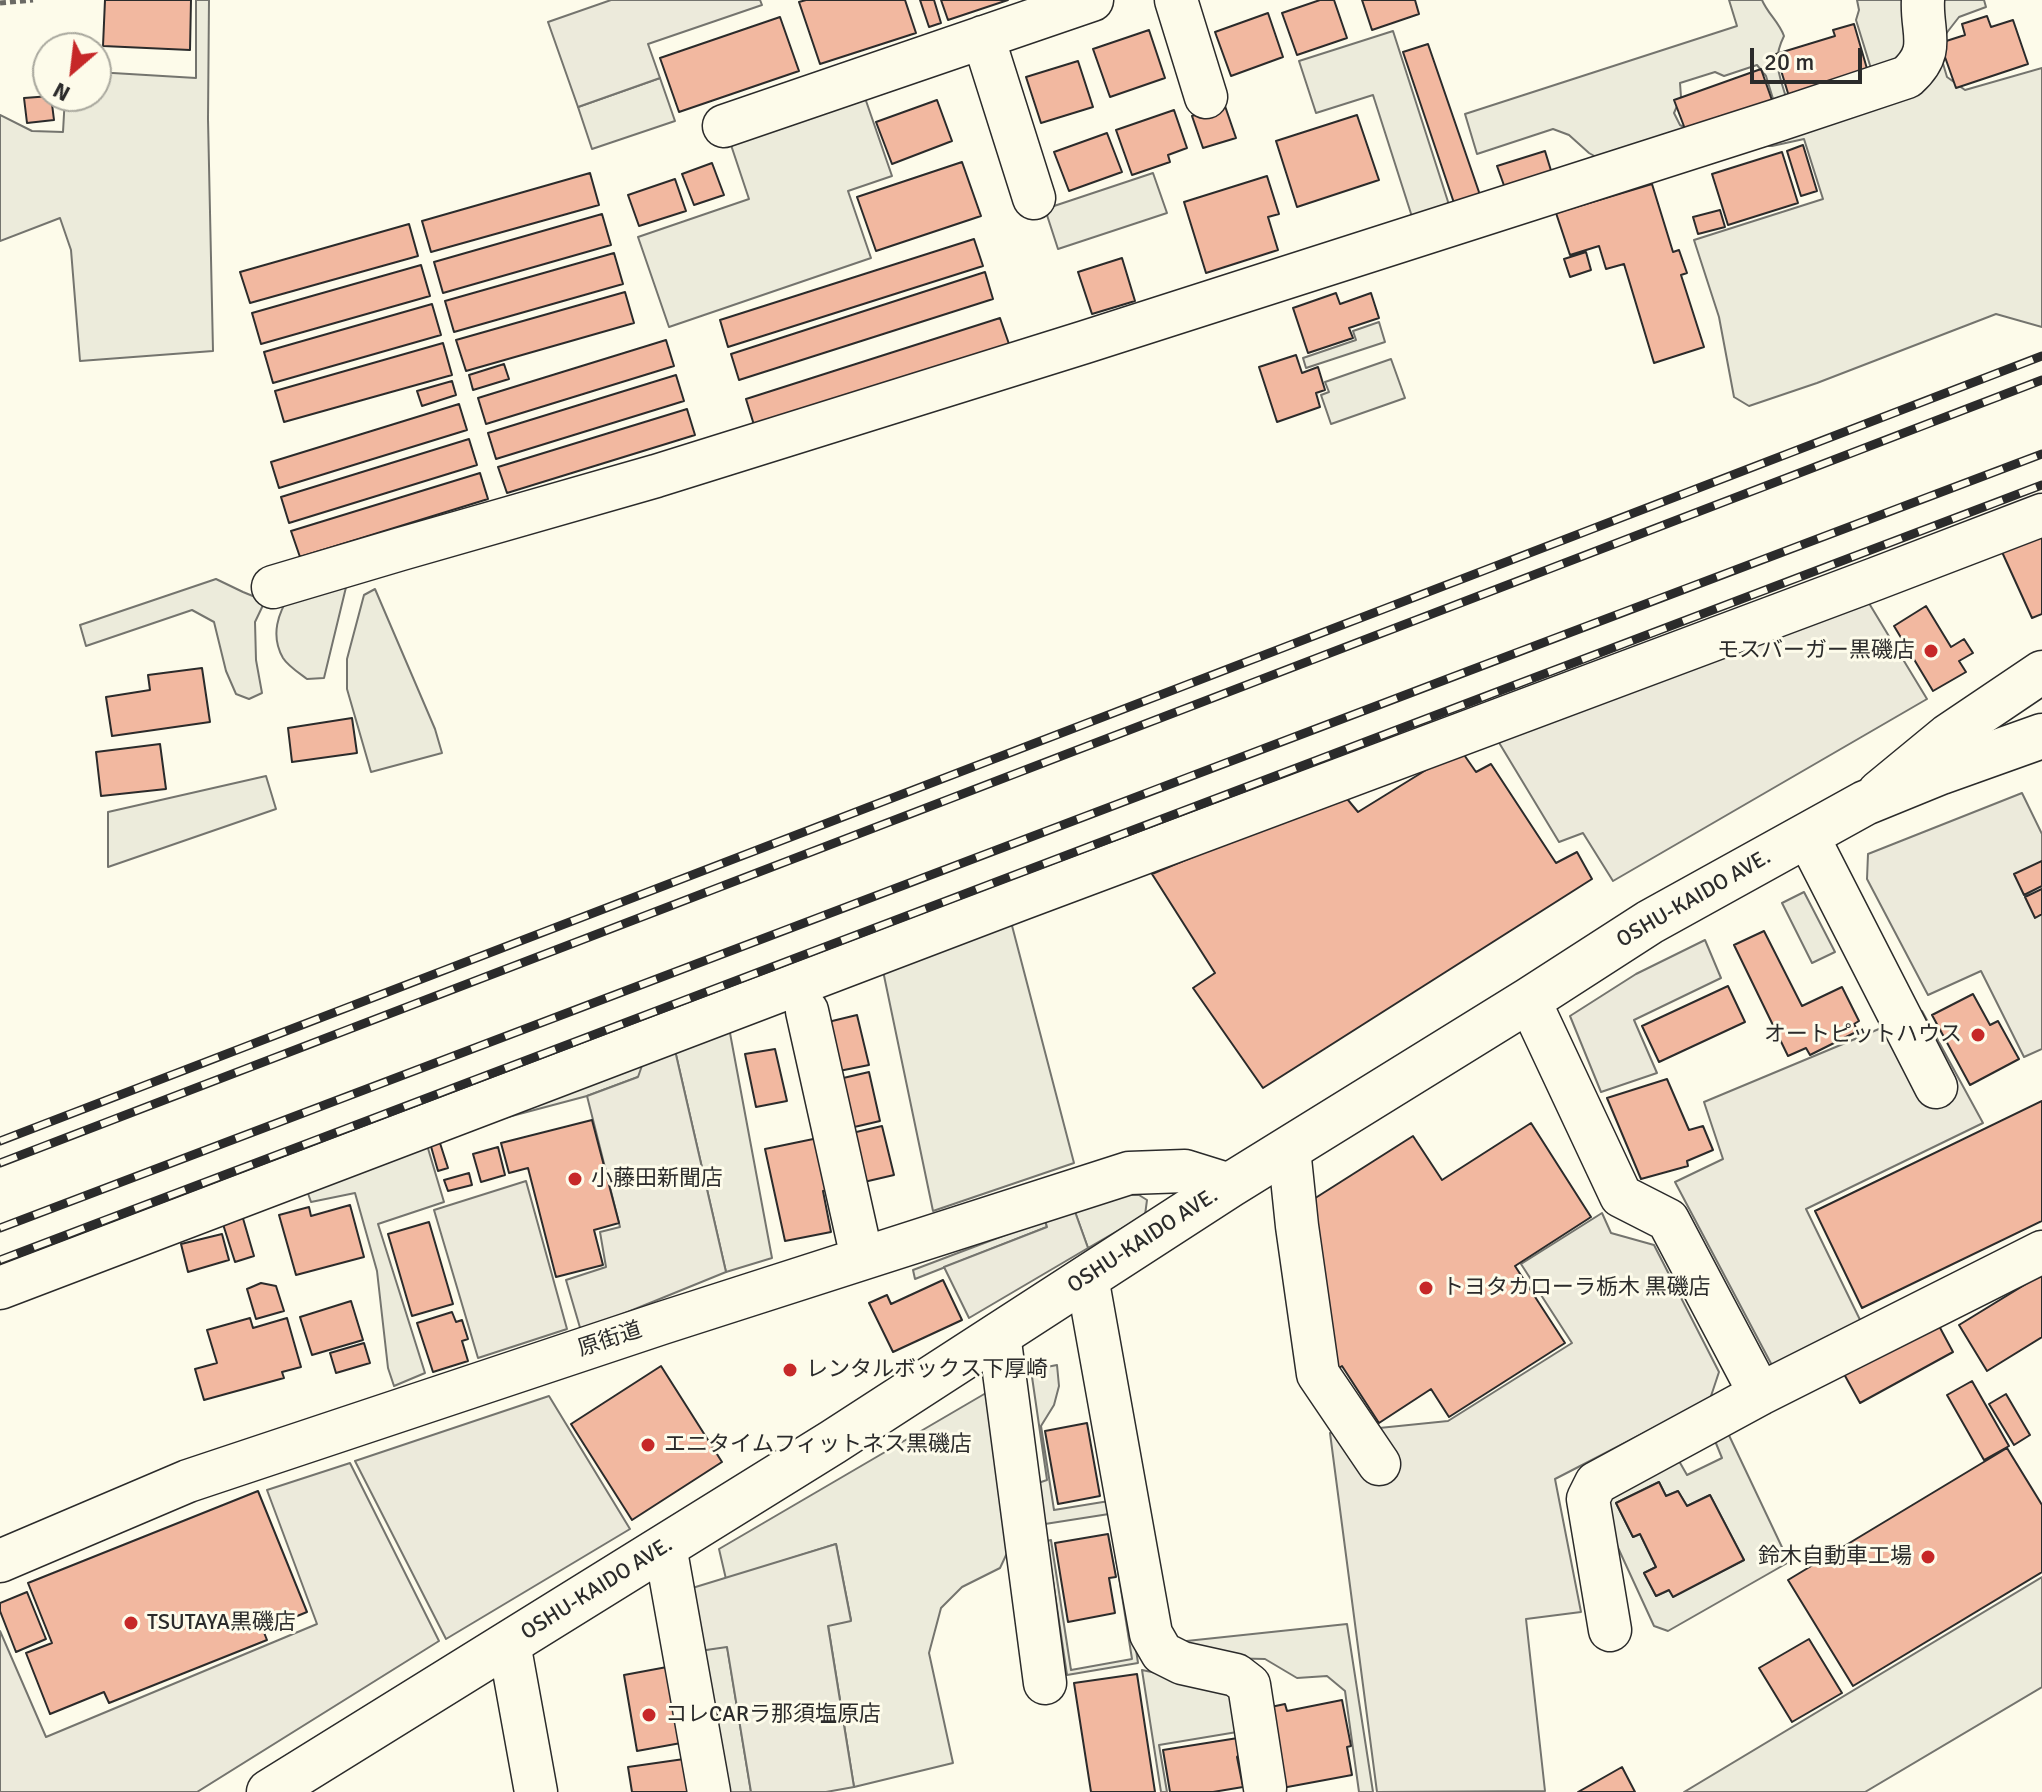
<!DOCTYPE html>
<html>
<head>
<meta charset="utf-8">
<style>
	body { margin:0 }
	#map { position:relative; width:2042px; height:1792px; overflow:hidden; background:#fdfbea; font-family:Signika,sans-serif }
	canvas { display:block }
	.north { position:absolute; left:32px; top:32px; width:80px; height:80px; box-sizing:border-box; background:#fdfbea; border:2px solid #a9a89e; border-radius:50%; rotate:208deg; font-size:22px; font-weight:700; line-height:32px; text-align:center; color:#2b2b2b }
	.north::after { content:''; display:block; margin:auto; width:28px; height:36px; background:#c62828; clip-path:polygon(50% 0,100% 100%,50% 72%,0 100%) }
	.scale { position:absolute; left:1750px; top:48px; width:112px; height:36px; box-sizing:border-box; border:4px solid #2b2b2b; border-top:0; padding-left:10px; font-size:24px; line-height:28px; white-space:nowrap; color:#2b2b2b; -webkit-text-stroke:6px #fdfbea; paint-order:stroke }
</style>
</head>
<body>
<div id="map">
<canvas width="2042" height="1792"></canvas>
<div class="north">N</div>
<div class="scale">20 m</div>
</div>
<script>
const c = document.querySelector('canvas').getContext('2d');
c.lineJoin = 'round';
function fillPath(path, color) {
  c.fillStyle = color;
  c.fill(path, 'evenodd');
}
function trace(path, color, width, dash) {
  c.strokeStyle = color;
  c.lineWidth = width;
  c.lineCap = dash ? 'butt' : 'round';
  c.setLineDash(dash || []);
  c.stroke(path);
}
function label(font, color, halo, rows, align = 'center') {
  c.font = font + ' Signika,"Noto Sans JP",sans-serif';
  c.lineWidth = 6;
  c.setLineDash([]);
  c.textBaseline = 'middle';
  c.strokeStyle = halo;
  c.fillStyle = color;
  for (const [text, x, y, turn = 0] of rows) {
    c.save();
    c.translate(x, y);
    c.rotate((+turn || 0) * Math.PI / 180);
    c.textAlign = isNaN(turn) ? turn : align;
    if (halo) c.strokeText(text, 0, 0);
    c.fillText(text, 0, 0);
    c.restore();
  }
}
const green = new Path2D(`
	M196,0H209L208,119L213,351L80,361L71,250L60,218L0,241V115L32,131L63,132L65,96H96V72L196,78Z
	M1729,0H1762C1768,14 1779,22 1784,36C1771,62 1780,75 1787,101L1873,75L1856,20L1859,10L1857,0H1984L1986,7L1959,17L1945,35L1939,50L1947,77L1965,90L2042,68V327L1996,314L1817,383L1749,406L1734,397L1719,317L1694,240L1823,199L1804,139L1772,146H1753L1605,162L1589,153L1569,135L1553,129L1477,154L1465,114L1737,26ZM1757,65L1766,76L1774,102L1694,132L1680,125L1674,113L1681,97L1680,83L1715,72L1724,76Z
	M1393,31L1451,211L1414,223L1373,95L1316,113L1299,61Z
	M660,78L675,121L592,149L578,107Z
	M864,95L892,176L848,191L871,258L669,327L638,237L749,199L730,142Z
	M1153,173L1167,213L1058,249L1045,209Z
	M1379,322L1385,342L1306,368L1303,358L1356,340L1353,331Z
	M1391,359L1405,398L1331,424L1321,395L1329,392L1325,382Z
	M216,579L243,592L265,601L255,622L256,660L262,693L249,699L236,694L226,671L214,622L192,610L86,646L80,625Z
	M348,579L324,678L307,679C299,673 288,666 283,658C270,635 278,613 291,593Z
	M375,589L435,729L442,753L371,772L347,689V659L364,595Z
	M266,776L276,809L108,867V812Z
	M1804,892L1835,952L1812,963L1782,903Z
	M1010,918L1074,1163L933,1211L882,966Z
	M727,1017L772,1258L726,1272L674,1046L638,1077L587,1096L444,1134Z
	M424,1135L444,1202L378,1224L425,1373L394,1386L388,1368L377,1271L355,1193L311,1202L304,1182Z
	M1123,1195H1139L1147,1200L1145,1215L1088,1248L1074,1209Z
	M1045,1220L1047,1227L915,1279L913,1270Z
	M1088,1361L1114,1500L1138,1663L1067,1675L1047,1541L1051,1540L1071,1670L1132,1659L1109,1514L1045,1524L1038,1483L1047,1480L1031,1370L1057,1365L1059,1386L1054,1405L1041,1426L1054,1510L1109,1501L1081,1362Z
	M986,1393L1008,1551L1000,1568L962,1587L941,1608L929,1653L953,1763L854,1787L828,1625L851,1620L836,1544L726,1579L719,1549Z
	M1726,1429L1789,1562L1668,1631L1654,1626L1597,1502L1675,1454L1687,1475L1722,1458L1713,1436ZM1659,1482L1666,1496L1678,1491L1687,1506L1710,1495L1744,1560L1673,1596L1669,1590L1656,1596L1644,1573L1656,1567L1640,1534L1633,1537L1616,1503Z
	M2042,1577V1687L1865,1792H1684Z
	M1347,1624L1373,1792H1359L1345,1691L1327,1676L1297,1678L1265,1659L1221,1658L1177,1642Z
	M727,1646L751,1792H724L699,1651Z
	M1142,1670L1171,1676L1230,1685L1243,1731L1159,1745L1167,1792H1161Z`);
const parking = new Path2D(`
	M611,0H760L762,5L648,44L660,78L578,107L548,22Z
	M1864,595L1927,699L1613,881L1583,833L1559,842L1495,736Z
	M2022,793L2042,834V1049L2024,1057L1981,971L1928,995L1867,879L1868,854Z
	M1705,940L1721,978L1634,1020L1657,1073L1601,1092L1570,1016L1636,974Z
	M1922,1011L1983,1123L1806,1209L1864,1328L1775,1371L1675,1182L1723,1159L1704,1102Z
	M674,1046L726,1272L581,1331L566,1280L606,1267L600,1232L620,1227L587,1096L638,1077L645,1057Z
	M526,1181L567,1329L478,1358L434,1210Z
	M1074,1209L1088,1248L969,1318L944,1267L1047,1227L1045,1220Z
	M1602,1213L1611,1233L1654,1245L1719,1372L1710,1399L1555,1479L1581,1612L1526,1619L1545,1791L1377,1792L1330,1433L1448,1421L1572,1343L1521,1264Z
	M549,1396L630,1529L446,1639L355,1461Z
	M350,1463L439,1641L197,1792H0V1631L46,1737L317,1624L267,1490Z
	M836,1544L851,1621L828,1626L854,1787L826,1792H751L727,1647L699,1651L689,1589Z`);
const building = new Path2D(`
	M105,0H191L190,50L103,46Z
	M806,0H905L916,33L820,64L799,2Z
	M920,0H934L941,23L929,27Z
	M941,0H1008L948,20Z
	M1320,0H1334L1347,38L1297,55L1282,13Z
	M1362,0H1415L1419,14L1372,30Z
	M1268,13L1283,57L1231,76L1215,32Z
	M1987,16L1991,27L2013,20L2028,64L1956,88L1940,43L1965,35L1962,24Z
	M780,17L799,71L679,112L660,58Z
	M1854,24L1870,79L1791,103L1776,54L1835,36L1833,30Z
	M1149,30L1165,78L1110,97L1093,49Z
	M1428,44L1480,195L1454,203L1403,52Z
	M1078,61L1093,107L1041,123L1026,77Z
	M1761,69L1774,106L1685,129L1674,100Z
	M51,96L54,120L27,123L24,98Z
	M937,100L952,141L892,164L876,122Z
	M1225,106L1236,138L1203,148L1192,116Z
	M1174,110L1187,148L1168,155L1170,162L1132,175L1116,130Z
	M1357,115L1379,180L1297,207L1276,141Z
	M1107,133L1122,172L1069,191L1054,152Z
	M1803,145L1817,191L1801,196L1787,151Z
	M1545,151L1553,177L1506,191L1497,166Z
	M1782,152L1798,203L1728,225L1712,174Z
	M962,162L981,216L876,251L857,197Z
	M712,163L724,195L694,205L682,174Z
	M590,173L599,205L431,252L422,221Z
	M1267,176L1279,214L1268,217L1278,250L1206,273L1184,202Z
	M675,179L686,211L639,226L628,195Z
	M1652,184L1673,252L1679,250L1687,273L1681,275L1704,347L1654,363L1624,264L1606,269L1599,246L1570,255L1556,213Z
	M1720,210L1725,227L1698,234L1693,217Z
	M602,214L611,245L443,293L434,262Z
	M409,224L418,256L250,303L240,272Z
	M974,239L983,266L728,347L720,320Z
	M1586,252L1591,270L1570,277L1564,259Z
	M614,253L623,284L454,332L445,301Z
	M1122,258L1135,301L1092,314L1078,272Z
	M421,265L430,296L261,344L252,313Z
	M985,272L993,299L739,380L731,354Z
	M625,292L634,323L466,371L456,340Z
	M1336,293L1340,304L1371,293L1379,318L1349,328L1353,338L1308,353L1293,308Z
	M432,304L441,335L273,383L264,352Z
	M1000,318L1009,344L754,425L746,399Z
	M666,340L674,366L486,424L478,398Z
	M443,343L452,375L284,422L275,391Z
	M1296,355L1302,373L1318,367L1325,390L1316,393L1320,407L1277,422L1259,367Z
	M504,364L509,379L473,390L469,375Z
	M676,375L684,401L496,459L488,433Z
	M452,381L456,395L422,406L417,391Z
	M459,404L467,430L279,488L271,462Z
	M687,409L695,435L507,493L498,467Z
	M469,439L477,465L289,523L281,497Z
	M480,473L488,499L300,557L291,531Z
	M2042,534V614L2032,618L2002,552Z
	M1926,606L1951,647L1964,639L1973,653L1959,661L1966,672L1933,691L1894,626Z
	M202,668L210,722L112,736L106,697L150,690L148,675Z
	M352,718L357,753L292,762L288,728Z
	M160,744L166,789L101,796L96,752Z
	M1460,749L1476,772L1491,764L1556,863L1577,852L1592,879L1263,1088L1193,988L1215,973L1152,874L1343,794L1358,812Z
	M2042,861V886L2024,895L2014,874Z
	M2042,889V914L2035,918L2025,897Z
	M1764,931L1802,1006L1842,987L1859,1021L1854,1024L1858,1031L1810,1055L1806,1048L1788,1056L1734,945Z
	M1728,986L1745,1022L1659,1062L1642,1026Z
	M1973,994L1990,1025L1998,1021L2019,1059L1970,1085L1932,1015Z
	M857,1015L869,1065L839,1071L828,1022Z
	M775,1049L787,1101L756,1107L745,1054Z
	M869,1072L880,1121L850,1128L839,1079Z
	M1667,1079L1689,1130L1703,1126L1713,1150L1687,1161L1688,1166L1641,1179L1607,1098Z
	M2042,1101V1221L1862,1308L1815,1211Z
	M592,1120L619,1223L594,1230L603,1265L556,1277L528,1168L509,1173L501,1143Z
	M1531,1123L1591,1217L1515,1266L1565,1343L1449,1417L1431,1389L1379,1423L1342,1366L1336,1370L1298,1209L1413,1136L1442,1180Z
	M882,1126L894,1175L864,1182L852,1133Z
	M823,1137L834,1189L823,1191L831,1232L785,1241L765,1149Z
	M439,1140L448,1168L438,1171L430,1143Z
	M498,1147L505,1175L481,1182L473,1154Z
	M469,1173L472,1185L448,1191L444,1180Z
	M350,1205L364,1257L296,1275L279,1215L309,1207L311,1216Z
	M242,1215L254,1256L235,1262L222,1221Z
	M429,1222L453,1304L412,1316L388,1234Z
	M222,1234L229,1260L188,1272L181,1244Z
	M2042,1274V1337L1987,1371L1959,1325Z
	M943,1280L962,1320L893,1352L869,1303L887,1295L891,1304Z
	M261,1283L276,1286L284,1311L256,1319L247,1289Z
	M351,1301L363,1340L312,1355L300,1317Z
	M452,1312L456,1322L462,1320L468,1339L462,1341L468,1361L433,1372L417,1323Z
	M250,1318L253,1328L287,1318L301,1367L282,1372L284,1378L204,1400L195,1369L217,1363L207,1330Z
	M1938,1324L1953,1352L1860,1403L1844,1374Z
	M364,1343L370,1363L336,1373L330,1353Z
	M661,1366L722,1462L632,1520L571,1424Z
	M1972,1381L2009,1446L1984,1460L1947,1395Z
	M2006,1394L2030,1435L2014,1445L1989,1404Z
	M1087,1423L1100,1496L1058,1504L1045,1431Z
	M2007,1448L2042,1505V1572L1853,1686L1788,1580Z
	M1659,1482L1666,1496L1678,1491L1687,1506L1710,1495L1744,1560L1673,1597L1669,1590L1656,1596L1644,1573L1656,1567L1640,1534L1633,1537L1616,1503Z
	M258,1491L307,1612L263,1630L267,1640L109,1703L104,1692L50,1714L26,1653L52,1643L28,1583Z
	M1108,1534L1116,1577L1109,1578L1115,1613L1068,1622L1055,1543Z
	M27,1592L46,1639L16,1652L0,1611V1603Z
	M1809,1639L1842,1693L1792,1722L1759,1668Z
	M667,1667L681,1743L637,1751L624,1675Z
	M1137,1674L1155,1792H1091L1074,1683Z
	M1342,1700L1351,1746L1347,1747L1352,1775L1282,1788L1266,1708L1285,1704L1287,1711Z
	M1244,1737L1246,1747L1237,1757L1243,1787L1213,1792H1170L1163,1750Z
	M684,1759L690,1792H632L628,1767Z
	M1622,1767L1635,1792H1578Z`);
const path = new Path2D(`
	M0,3L33,0`);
const minor = new Path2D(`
	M1176,0L1206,97
	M983,37L1034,198
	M724,126L1092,0
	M273,587L401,549L656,476L1085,342L1778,120L1907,77C1937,50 1921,33 1923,0
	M1879,792L1947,736L2042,672
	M1807,835L1936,1087
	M1529,1000L1621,1196L1668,1220L1760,1394
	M807,1011L862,1258
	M1289,1149L1297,1226L1318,1374L1379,1464
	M1087,1277L1151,1634L1162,1653L1182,1663L1236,1675L1249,1685L1265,1788
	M0,1288L1021,899L1875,579L2042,515
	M999,1334L1045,1683
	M665,1546L709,1792
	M0,1561L188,1481L662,1323L1129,1173L1185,1171L1230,1185
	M1610,1630L1588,1499L1596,1483L1760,1394L2042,1252
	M509,1643L536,1792`);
const major = new Path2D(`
	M269,1792L833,1442L1230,1185L1529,1000L1650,922L1865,803L1941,772L2042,736`);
const rail = new Path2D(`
	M0,1141L2042,356
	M0,1163L2042,380
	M0,1228C681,970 1361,711 2042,454
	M0,1260L2042,485`);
const markers = [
	[1931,651,8,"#c62828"],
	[1978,1035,8,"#c62828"],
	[575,1179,8,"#c62828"],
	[1426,1288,8,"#c62828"],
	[790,1370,8,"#c62828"],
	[648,1445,8,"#c62828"],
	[1928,1557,8,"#c62828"],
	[131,1623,8,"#c62828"],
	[649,1715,8,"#c62828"]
];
const poiNames = [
	["モスバーガー黒磯店",1915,651,"right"],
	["オートピットハウス",1962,1035,"right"],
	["小藤田新聞店",591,1179],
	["トヨタカローラ栃木 黒磯店",1442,1288],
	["レンタルボックス下厚崎",806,1370],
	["エニタイムフィットネス黒磯店",664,1445],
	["鈴木自動車工場",1912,1557,"right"],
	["TSUTAYA黒磯店",147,1623],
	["コレCARラ那須塩原店",665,1715]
];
const streetNames = [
	["OSHU-KAIDO AVE.",1694,899,-30],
	["OSHU-KAIDO AVE.",1143,1241,-33],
	["原街道",610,1340,-18],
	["OSHU-KAIDO AVE.",597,1589,-32]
];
fillPath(green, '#ecebdb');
trace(green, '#74746e', 2);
fillPath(parking, '#eceadb');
trace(parking, '#74746e', 2);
fillPath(building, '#f2b8a0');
trace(building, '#2b2b2b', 2);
trace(minor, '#2b2b2b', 45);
trace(major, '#2b2b2b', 47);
trace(path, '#6a6964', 5, [6, 4]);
trace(minor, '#fdfbea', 42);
trace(major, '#fdfbea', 44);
trace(rail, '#2b2b2b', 9);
trace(rail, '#fdfbea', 6, [18]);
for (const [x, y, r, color] of markers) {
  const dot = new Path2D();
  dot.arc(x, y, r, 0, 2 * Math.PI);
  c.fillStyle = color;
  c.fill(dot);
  trace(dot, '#fdfbea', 3);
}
label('22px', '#2b2b2b', '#fdfbea', poiNames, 'left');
label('22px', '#2b2b2b', '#fdfbea', streetNames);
</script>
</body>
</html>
